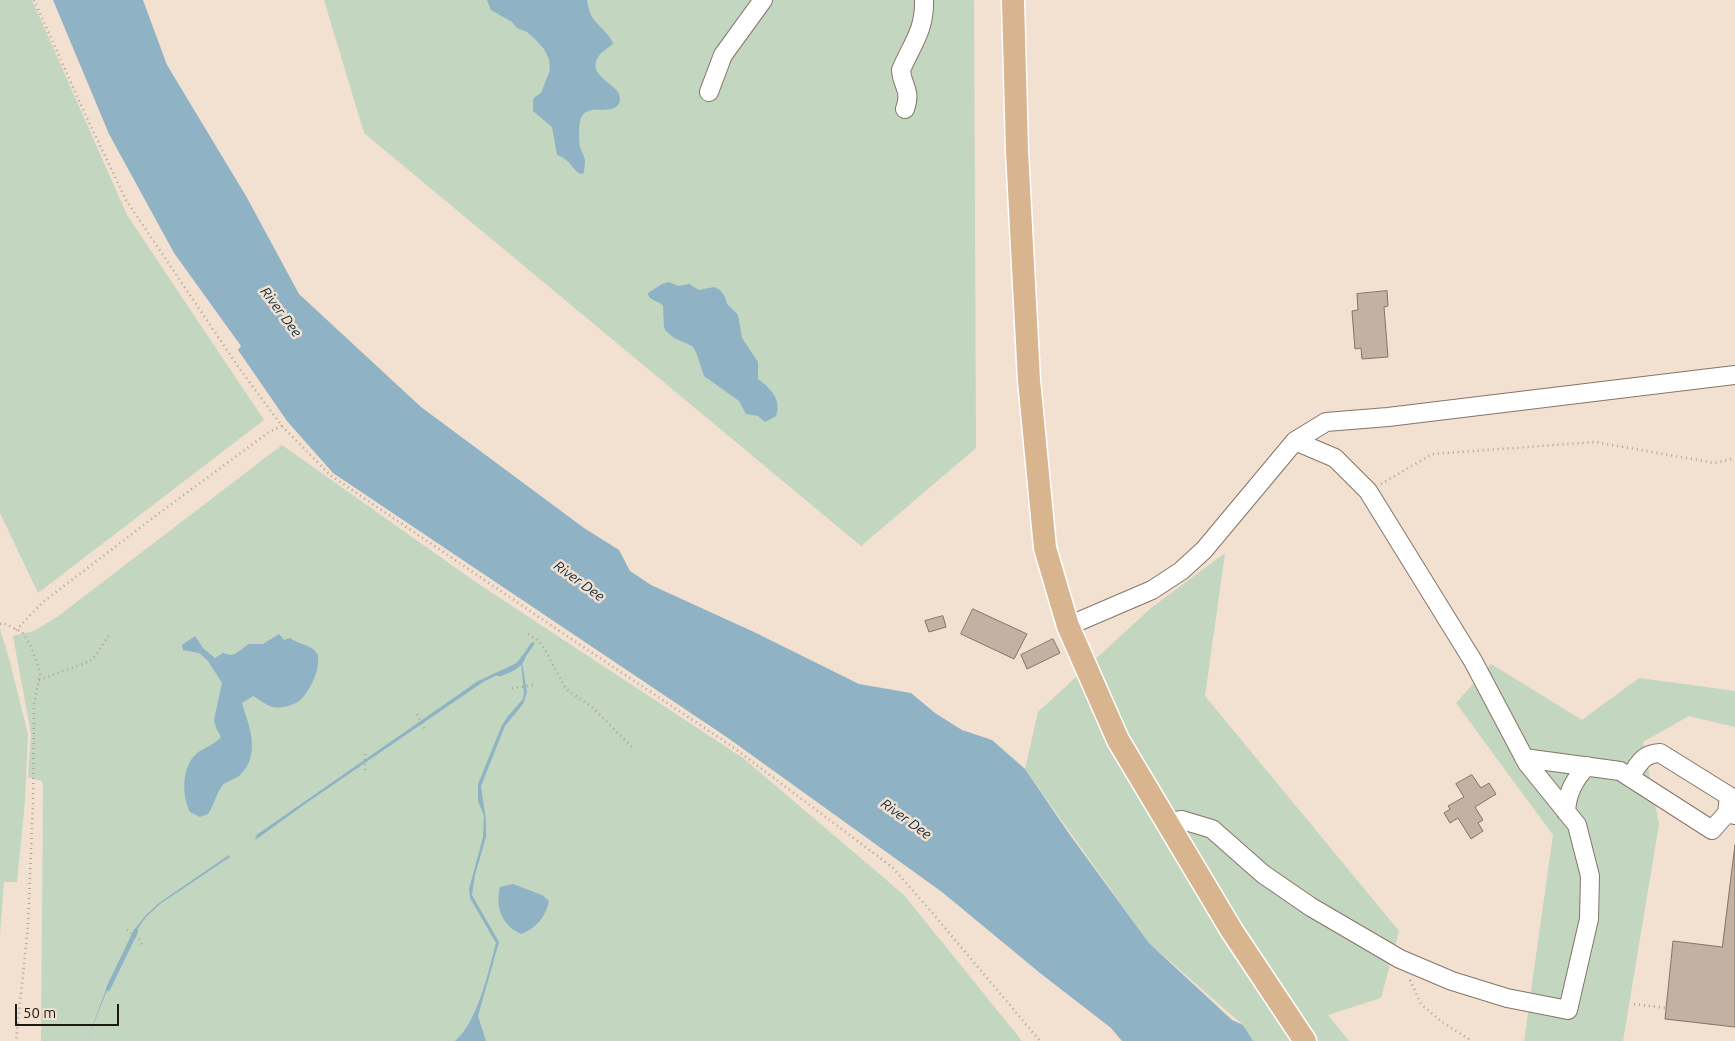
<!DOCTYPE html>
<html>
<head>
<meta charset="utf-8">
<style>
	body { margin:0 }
	#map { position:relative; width:1735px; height:1041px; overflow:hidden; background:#f2e0d1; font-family:Ubuntu,sans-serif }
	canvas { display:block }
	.scale { position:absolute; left:15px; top:1004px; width:104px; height:22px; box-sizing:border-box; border:2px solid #1f1914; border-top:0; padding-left:6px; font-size:15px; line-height:18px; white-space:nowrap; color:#1f1914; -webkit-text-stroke:4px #f2e0d1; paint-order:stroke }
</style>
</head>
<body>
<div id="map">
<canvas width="1735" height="1041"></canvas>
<div class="scale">50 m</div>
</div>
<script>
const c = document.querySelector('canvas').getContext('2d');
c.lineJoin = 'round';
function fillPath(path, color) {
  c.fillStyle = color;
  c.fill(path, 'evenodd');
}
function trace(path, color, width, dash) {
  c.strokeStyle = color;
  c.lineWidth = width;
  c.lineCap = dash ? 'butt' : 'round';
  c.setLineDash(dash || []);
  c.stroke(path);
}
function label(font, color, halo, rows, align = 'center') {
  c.font = font + ' Ubuntu,sans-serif';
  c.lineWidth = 5;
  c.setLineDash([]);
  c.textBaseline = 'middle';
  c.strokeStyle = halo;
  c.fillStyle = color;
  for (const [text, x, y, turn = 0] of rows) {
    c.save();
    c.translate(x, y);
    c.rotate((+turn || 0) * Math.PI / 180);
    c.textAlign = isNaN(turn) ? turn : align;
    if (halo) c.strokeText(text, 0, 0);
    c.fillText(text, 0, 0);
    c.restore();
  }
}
const green = new Path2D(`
	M0,0H32L127,215L264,420L38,593L0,513Z
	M324,0H974L976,448L861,546L364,133Z
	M282,445L477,583L743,758L904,895L1022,1041H41L43,787L42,781L28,777L31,734L13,636L34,631L57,617Z
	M1225,553L1205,696L1399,931L1381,998L1328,1015L1349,1041H1252L1243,1025L1149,943L1025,769L1038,712L1151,608Z
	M0,629L10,662L28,734L25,801L17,882H4L0,935Z
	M1491,664L1582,720L1639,678L1735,691V727L1689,716L1643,742L1659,824L1623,1041H1524L1553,835L1456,703Z`);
const water = new Path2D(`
	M53,0H143L167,65L246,196L299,294L421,407L584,528L619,550L630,571L651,585L754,632L859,684L911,693L935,713L962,730L992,740L1025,769L1070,835L1149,943L1232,1020L1243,1025L1253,1041H1122L1111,1028L1040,973L942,892L728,738L333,473L287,421L238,350L241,346L174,253L109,134Z
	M487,0H587C590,24 602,24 612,41L613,44C608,48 601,52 598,57C586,77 620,84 620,98C619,119 590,102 582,116C578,122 579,140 580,147C581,152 585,156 585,161C585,165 584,169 584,173L580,174C571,168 571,160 557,155L552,127L533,111V100L535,97L541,93L550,70L549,59L544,49L536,40L527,32L517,28L512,22L491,10Z
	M669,282L678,286L689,284L699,290L714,287L720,290L725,297L727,304L738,315L742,338L758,362V379C770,388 782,399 776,416L765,422L758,416L746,414L739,401L704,376L696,352L692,346L674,338L666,331L664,327L663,306C659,300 648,301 648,293L662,284Z
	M279,634L284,640L290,638C298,644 313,646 316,652C324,663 309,694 299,701C293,705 281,709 273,707C267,706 259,699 253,696L242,703C249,727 262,755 239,776C234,780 226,781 222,786C216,794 214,805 208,814L200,817L190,812C182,796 181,768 196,754C203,748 216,744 221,737L216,728L214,720L222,683L208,661L199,653L183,650L182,645L195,636L203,648L215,658L223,653L230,655L235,654L249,644H263Z
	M532,642L535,643L522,662L527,692L523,704L505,726L481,786L486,820V837L475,875L472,895L499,942L478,1016L486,1041H455C477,1023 489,970 496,943L470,898L469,889L483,837L484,816L478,801V784L502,725L508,716L523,699L524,693L521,663L483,682L305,804L254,841L257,837L255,836L478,681L517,663Z
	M229,855L230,857L160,904L146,917L136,931L109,985L87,1041L108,984L134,930L146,915L159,903Z
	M513,884L542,895L549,901C546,916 536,929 521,934C502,926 495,907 500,887Z`);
const stream = new Path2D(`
	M499,674C508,671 519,667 523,658
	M108,989L136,931`);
const building = new Path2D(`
	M1387,291L1388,306L1384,307L1388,357L1362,359L1361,348L1355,349L1352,311L1358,310L1357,294Z
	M973,609L1027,634L1014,659L961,634Z
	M943,616L946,627L929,632L925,621Z
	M1053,639L1060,653L1027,669L1021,655Z
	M1472,775L1481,788L1489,783L1496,794L1475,807L1483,820L1478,823L1483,831L1471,839L1458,818L1450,823L1444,813L1450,809L1448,806L1464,797L1456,784Z
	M1735,845V1027L1665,1019L1673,941L1722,947Z`);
const path = new Path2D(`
	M282,426L330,475L555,628L730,745L892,867L930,910L1040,1041
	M1381,484L1432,454L1595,442L1715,463L1735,458
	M0,624L3,623L22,632L30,644L39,668L40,674L34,705L33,802L28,926L16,1041
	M16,630L43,602L158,514L269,432L282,426L239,368L126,200L86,116L34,0
	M528,634L538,640L544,648L566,689L591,706L633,748
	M39,680L88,662L93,659L109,635
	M512,688L535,685
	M417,714L425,730
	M365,754V770
	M127,930L140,940L142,945
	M1410,980L1421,1004L1442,1022L1472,1041
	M1634,1004L1666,1008`);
const minor = new Path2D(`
	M709,92L723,55L763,0
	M905,109C912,89 902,87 901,70C912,44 925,30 924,0
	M1068,626L1152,590L1181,571L1204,550L1295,441L1326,422L1388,417L1735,375
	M1524,758L1620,771L1712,830L1727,813L1735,815
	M1630,777C1639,764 1642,754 1660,753L1729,796L1727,813
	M1566,812C1567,793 1574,780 1587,766
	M1167,822L1182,820L1212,829L1263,874L1311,907L1400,959L1452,981L1507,998L1568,1010L1589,919L1590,876L1577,825L1527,763L1473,661L1368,491L1335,458L1295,441`);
const major = new Path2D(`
	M1013,0L1017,151L1029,380L1045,548L1068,626L1118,740L1232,931L1305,1041`);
const waterNames = [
	["River Dee",281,312,53],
	["River Dee",579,581,36],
	["River Dee",906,819,36]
];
fillPath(green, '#c2d6c0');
fillPath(water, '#8fb3c4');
trace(stream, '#8fb3c4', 4.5);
fillPath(building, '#c2b2a3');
trace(building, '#837466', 1);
trace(minor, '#857568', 20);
trace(major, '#fff', 25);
trace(path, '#afa195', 2.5, [1, 4]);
trace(minor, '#fff', 18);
trace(major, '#d8b48f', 22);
label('italic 14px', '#10313f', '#f2e0d1', waterNames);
</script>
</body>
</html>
